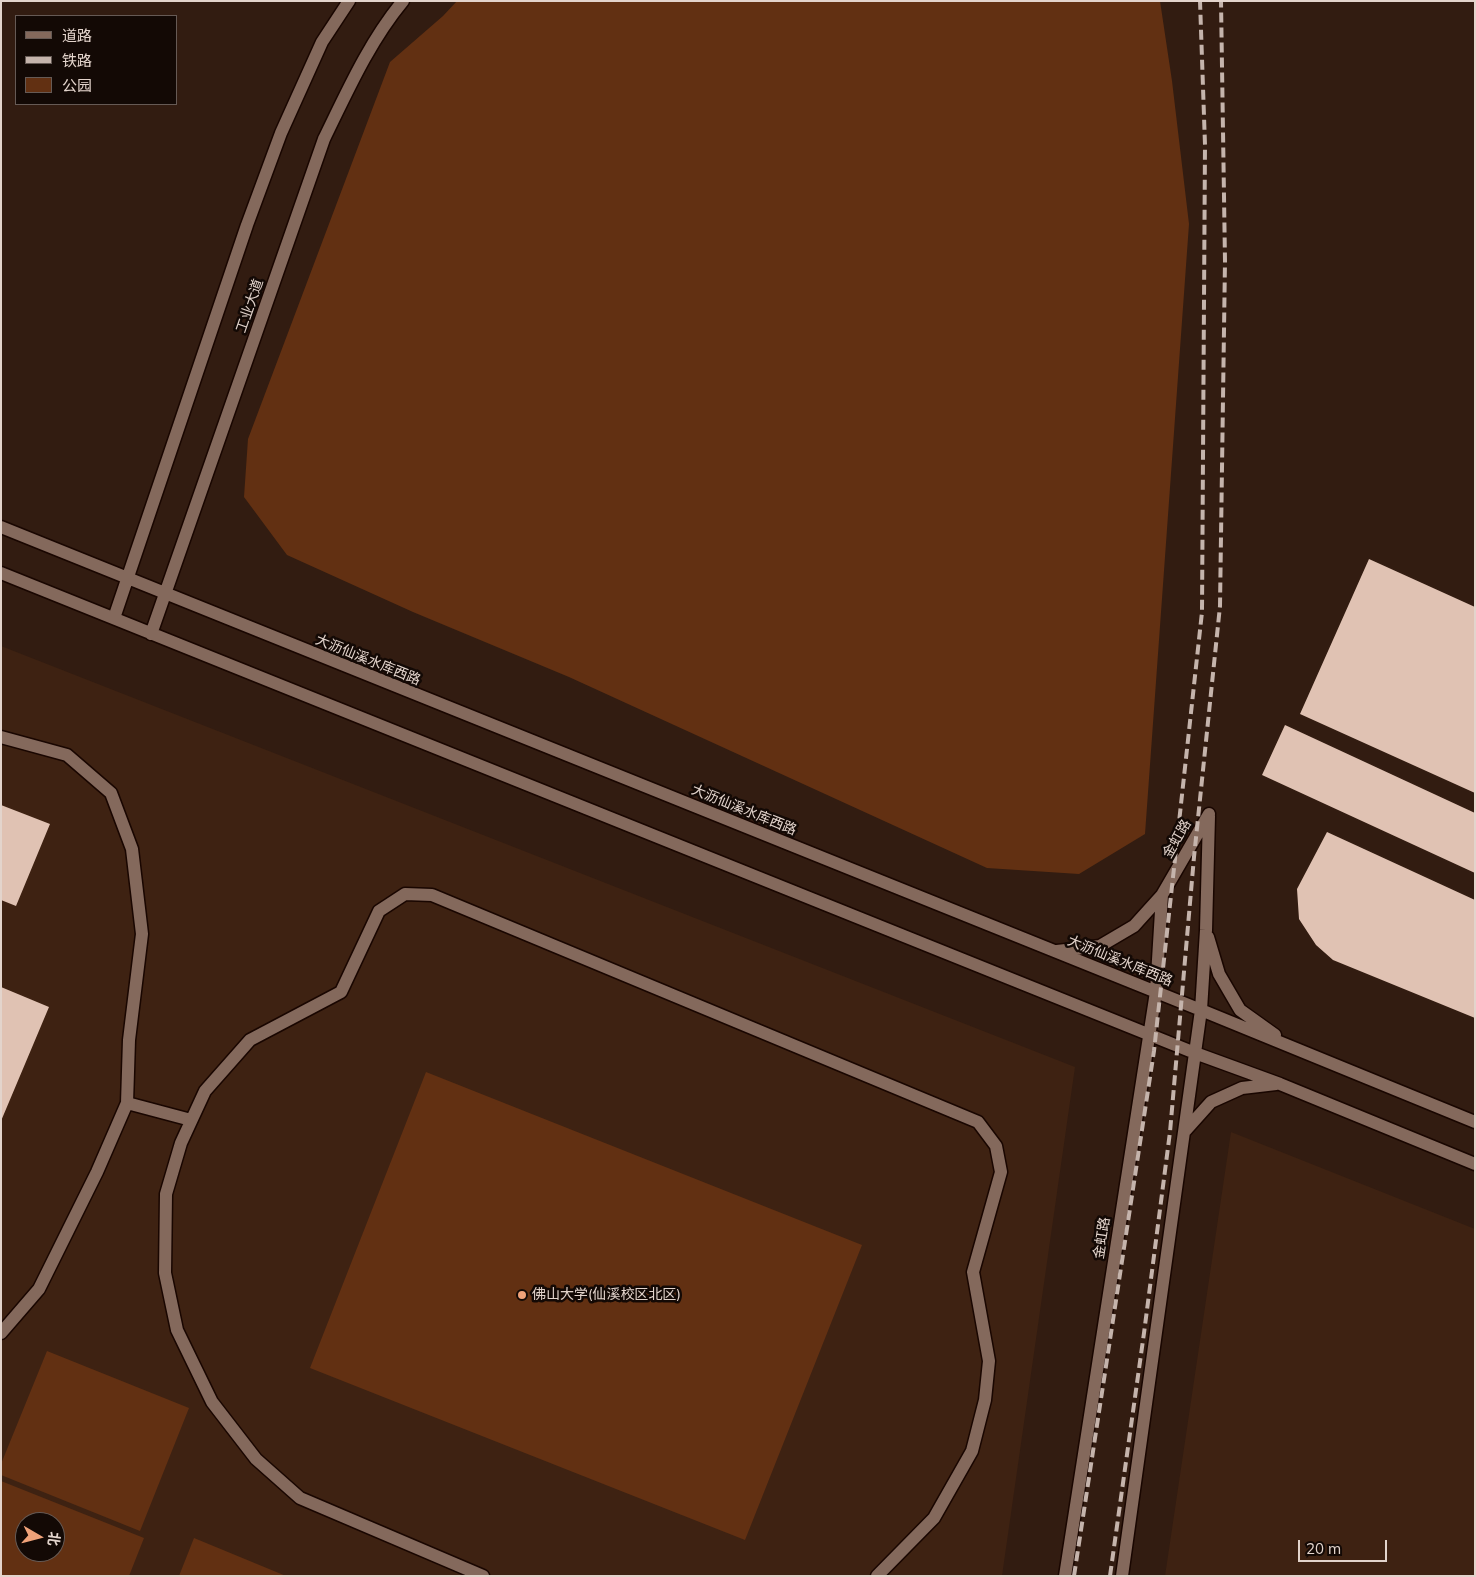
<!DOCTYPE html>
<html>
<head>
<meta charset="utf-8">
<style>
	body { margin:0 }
	#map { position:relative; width:1476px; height:1577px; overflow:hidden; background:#321c11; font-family:Mulish,"Noto Sans SC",sans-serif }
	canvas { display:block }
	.frame { position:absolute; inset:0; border:2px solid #e3d4cc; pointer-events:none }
	.legend { position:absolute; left:15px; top:15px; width:162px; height:90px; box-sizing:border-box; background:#130905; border:1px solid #665a55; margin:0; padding:6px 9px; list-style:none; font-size:15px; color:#e3d4cc }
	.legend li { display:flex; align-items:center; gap:10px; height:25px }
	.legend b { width:25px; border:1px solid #665a55 }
	.north { position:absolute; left:15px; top:1512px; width:50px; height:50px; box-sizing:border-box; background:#130905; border:1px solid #665a55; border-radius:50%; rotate:98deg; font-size:14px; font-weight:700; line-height:20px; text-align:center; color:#e3d4cc }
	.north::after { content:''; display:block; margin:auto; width:18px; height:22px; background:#f0a279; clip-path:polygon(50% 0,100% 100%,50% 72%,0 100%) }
	.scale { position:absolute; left:1298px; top:1540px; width:89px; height:22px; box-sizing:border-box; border:2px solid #e3d4cc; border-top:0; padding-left:6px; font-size:15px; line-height:18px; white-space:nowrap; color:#e3d4cc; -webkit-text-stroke:4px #130905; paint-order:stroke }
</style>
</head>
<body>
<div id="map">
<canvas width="1476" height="1577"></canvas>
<div class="frame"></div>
<ul class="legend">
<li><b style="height:6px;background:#84695c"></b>道路</li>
<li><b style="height:6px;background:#c5b4ac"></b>铁路</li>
<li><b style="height:14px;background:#623012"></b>公园</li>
</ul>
<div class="north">北</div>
<div class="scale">20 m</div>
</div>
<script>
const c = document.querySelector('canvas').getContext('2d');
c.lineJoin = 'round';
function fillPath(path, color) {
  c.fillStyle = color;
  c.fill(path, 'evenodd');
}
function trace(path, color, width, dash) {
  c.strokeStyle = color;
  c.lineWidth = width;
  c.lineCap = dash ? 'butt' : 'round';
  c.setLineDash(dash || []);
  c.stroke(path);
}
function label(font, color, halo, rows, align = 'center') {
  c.font = font + ' Mulish,"Noto Sans SC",sans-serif';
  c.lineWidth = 5;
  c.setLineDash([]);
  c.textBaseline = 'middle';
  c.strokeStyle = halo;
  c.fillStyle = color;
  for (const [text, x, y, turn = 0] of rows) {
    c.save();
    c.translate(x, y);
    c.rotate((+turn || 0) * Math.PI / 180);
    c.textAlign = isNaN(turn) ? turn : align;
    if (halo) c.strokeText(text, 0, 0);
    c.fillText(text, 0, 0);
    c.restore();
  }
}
const built = new Path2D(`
	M1,646L1075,1067L1002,1576H1ZM25,1522H55V1552H25Z
	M1231,1132L1475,1229V1576H1165Z`);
const green = new Path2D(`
	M457,1H1160L1172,81L1189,224L1145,834L1079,874L987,868L569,677L413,612L287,555L244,497L248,439L390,62L443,16Z
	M426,1072L862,1245L745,1540L310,1368Z
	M47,1351L189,1408L140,1531L1,1475V1464Z
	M1,1481L144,1538L129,1576H1ZM25,1522H55V1552H25Z
	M194,1538L286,1576H179Z`);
const building = new Path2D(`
	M1369,559L1475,607V793L1300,714Z
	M1285,725L1475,813V873L1262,775Z
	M1,805L50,824L16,906L1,900Z
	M1327,832L1475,900V1018L1333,960L1316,945L1299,919L1297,889Z
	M1,987L49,1007L1,1121Z`);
const minor = new Path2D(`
	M1,527L1201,1010L1475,1122
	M1,573L1195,1053L1280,1084L1475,1164
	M114,618L247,225L281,133L322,42L349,1
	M151,634L324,139C347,92 369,42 403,1
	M1,737L67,755L111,793L132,849L142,934L129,1040L127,1103L97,1172L39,1289L1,1333
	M1208,937L1219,974L1240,1010L1275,1035
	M1057,951L1100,946L1134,926L1162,895
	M127,1103L191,1120
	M1185,1131L1211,1102L1242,1088L1276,1084
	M483,1576L300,1498L256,1459L212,1402L177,1330L165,1273L166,1194L181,1143L205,1091L250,1040L341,992L379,911L405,894L432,895L978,1122L996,1146L1001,1172L973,1272L989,1361L985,1400L972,1451L934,1518L877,1576
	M1065,1576L1156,992L1162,895L1209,814
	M1122,1576L1201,1010L1206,930L1209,816`);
const rail = new Path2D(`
	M1074,1576L1154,1051L1202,612L1205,145L1200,1
	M1110,1576L1144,1333L1170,1132L1194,857L1220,606L1225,261L1221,1`);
const markers = [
	[522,1295,5,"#f0a279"]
];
const streetNames = [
	["工业大道",250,306,-71],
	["大沥仙溪水库西路",368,660,22],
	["大沥仙溪水库西路",744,810,22],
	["金虹路",1177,839,-60],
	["大沥仙溪水库西路",1120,961,22],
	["金虹路",1102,1238,-81]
];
const poiNames = [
	["佛山大学(仙溪校区北区)",532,1295]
];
fillPath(built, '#3e2212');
fillPath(green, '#623012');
fillPath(building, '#e0c2b3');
trace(minor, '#190600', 15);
trace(minor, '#84695c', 12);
trace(rail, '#c5b4ac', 4, [10, 5]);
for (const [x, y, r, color] of markers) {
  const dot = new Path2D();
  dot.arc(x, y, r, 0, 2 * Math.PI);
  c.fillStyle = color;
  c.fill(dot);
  trace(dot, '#130905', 2);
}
label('14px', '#e3d4cc', '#130905', streetNames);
label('14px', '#e3d4cc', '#130905', poiNames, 'left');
</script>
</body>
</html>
